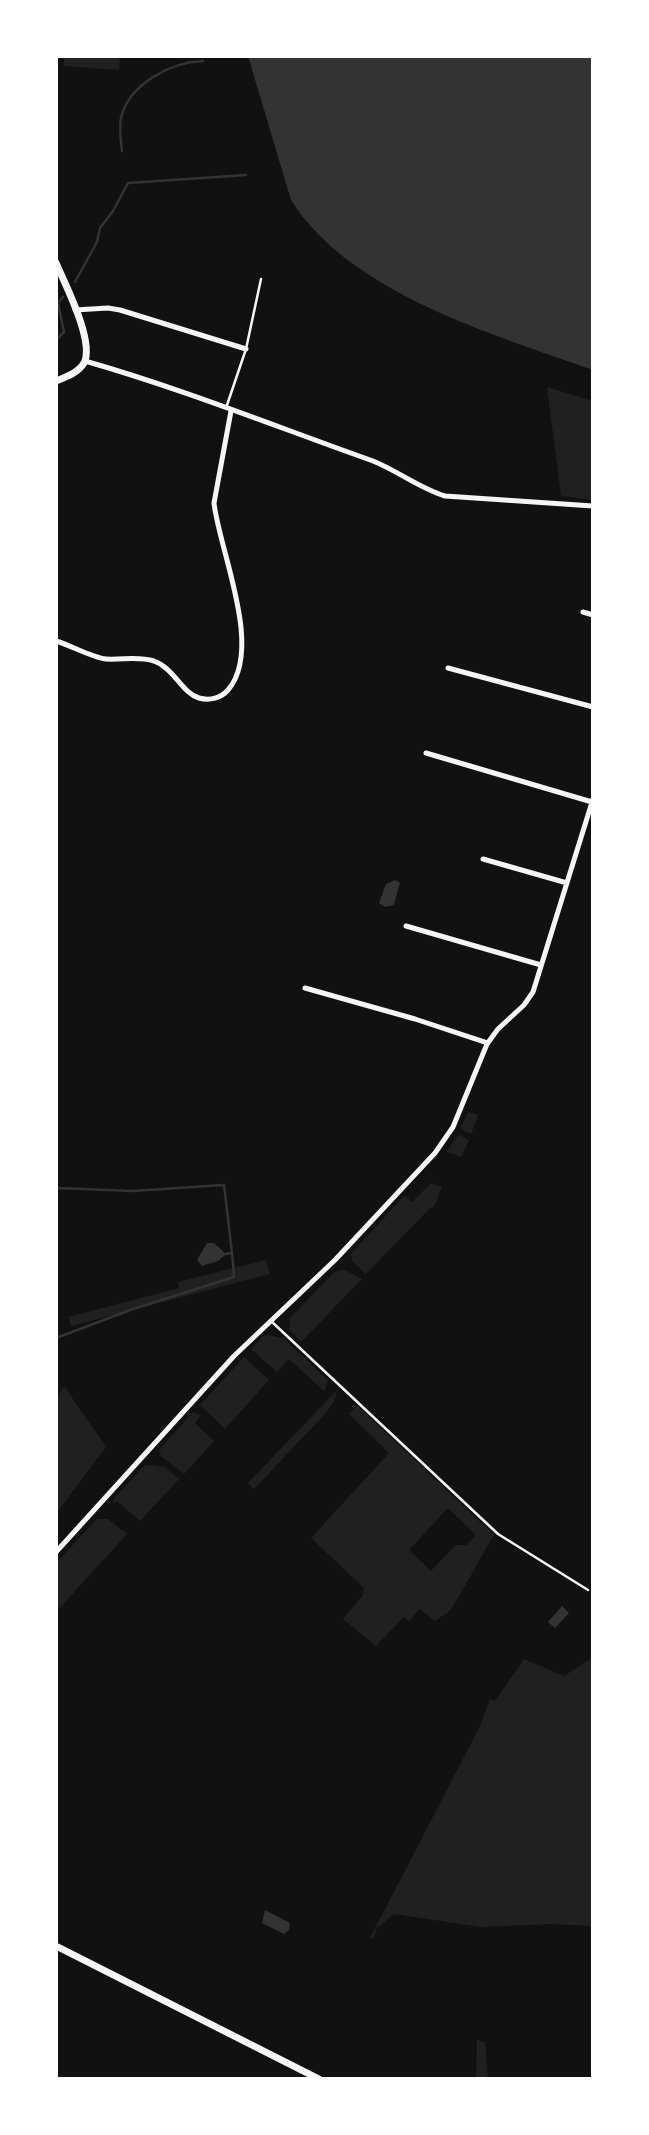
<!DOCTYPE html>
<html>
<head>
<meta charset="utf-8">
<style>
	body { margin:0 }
	#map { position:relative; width:649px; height:2135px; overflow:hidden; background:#111; font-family:"IBM Plex Sans",sans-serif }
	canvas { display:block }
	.frame { position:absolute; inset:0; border:58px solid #fff; pointer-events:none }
</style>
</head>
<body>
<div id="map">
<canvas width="649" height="2135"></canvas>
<div class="frame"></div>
</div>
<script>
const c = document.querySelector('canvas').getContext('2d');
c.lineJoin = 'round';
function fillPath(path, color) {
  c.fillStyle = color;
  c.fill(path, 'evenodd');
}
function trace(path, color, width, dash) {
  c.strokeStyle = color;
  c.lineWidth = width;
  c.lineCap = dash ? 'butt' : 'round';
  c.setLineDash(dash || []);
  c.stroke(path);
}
const green = new Path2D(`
	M65,56H120L119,70L63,66Z
	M547,387L593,401V500L561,496Z
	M468,1112L478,1115L471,1134L464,1131L461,1127Z
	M461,1135L469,1141L461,1157L447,1152L456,1137Z
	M431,1183L442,1187L434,1207H431L366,1274L352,1261L351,1254L404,1196L412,1202Z
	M266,1260L270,1274L71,1326L68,1317L179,1288L178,1282Z
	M343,1269L362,1279L301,1342L289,1329L290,1318L333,1273Z
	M268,1335L283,1338L328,1380L324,1391L289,1359L277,1372L251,1349L263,1336Z
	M244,1357L269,1380L225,1429L200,1405Z
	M64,1386L106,1447L56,1514V1399Z
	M338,1389L334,1401L326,1413L254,1489L248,1483Z
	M357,1405L494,1535L451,1610L435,1621L420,1609L409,1621L404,1617L376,1646L343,1619L363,1595L364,1588L311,1538L389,1453L349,1414ZM448,1508L476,1535L466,1545H456L431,1571L409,1550Z
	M193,1412L201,1416L195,1423L214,1441L184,1474L161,1456L159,1450Z
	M150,1465L165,1467L179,1479L140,1521L117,1501L115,1503L112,1501L144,1466Z
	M97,1519H108L127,1534L56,1612V1563Z
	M593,1657V1926L550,1924L481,1927L394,1914L377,1928L373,1939L370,1938L479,1728L490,1699L495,1701L524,1659L564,1676Z
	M477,2040L485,2042L488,2079H476Z`);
const water = new Path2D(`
	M248,56H593V370C495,335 349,293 291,200Z
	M395,880L400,883L394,905L385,907L379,903L386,884Z
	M207,1243H214L226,1254L218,1261L202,1266L197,1260Z
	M562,1606L569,1613L555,1628L548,1622Z
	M265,1910L290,1923L289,1930L284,1934L262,1923Z`);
const stream = new Path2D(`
	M122,151C121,141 119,128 121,118C129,84 171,62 203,61
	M75,282L97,242L100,228L113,211L128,183L246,175
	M56,340L64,332L58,303L63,297
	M56,1188L132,1191L224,1185L232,1253L226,1254
	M56,1338L133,1309L234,1277L232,1253`);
const service = new Path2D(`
	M226,408L246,349L261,279
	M271,1321L498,1534L588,1590`);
const minor = new Path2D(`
	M75,310L108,308L120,310L246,349
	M85,361C183,389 277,427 373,461C398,471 419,488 445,496L593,506
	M583,612L593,615
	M56,641C70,645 93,658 106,659C123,660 138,656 154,661C174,668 182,693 199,698C210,701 221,698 228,690C264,648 219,550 214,503L231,411
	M448,668L593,707
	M426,753L592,802
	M483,859L567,883
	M406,926L541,965
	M305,988L415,1019L488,1043
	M56,1552L234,1356L335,1260L435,1153L453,1127L487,1044L498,1029L524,1005L533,992L593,799`);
const secondary = new Path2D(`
	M56,263C65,284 95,342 84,363C78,373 66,377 56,381
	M56,1946L319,2079`);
fillPath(green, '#202020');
fillPath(water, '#333');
trace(stream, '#333', 2.5);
trace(service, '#f5f5f5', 2.5);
trace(minor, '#f5f5f5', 5);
trace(secondary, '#f5f5f5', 7);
</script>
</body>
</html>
